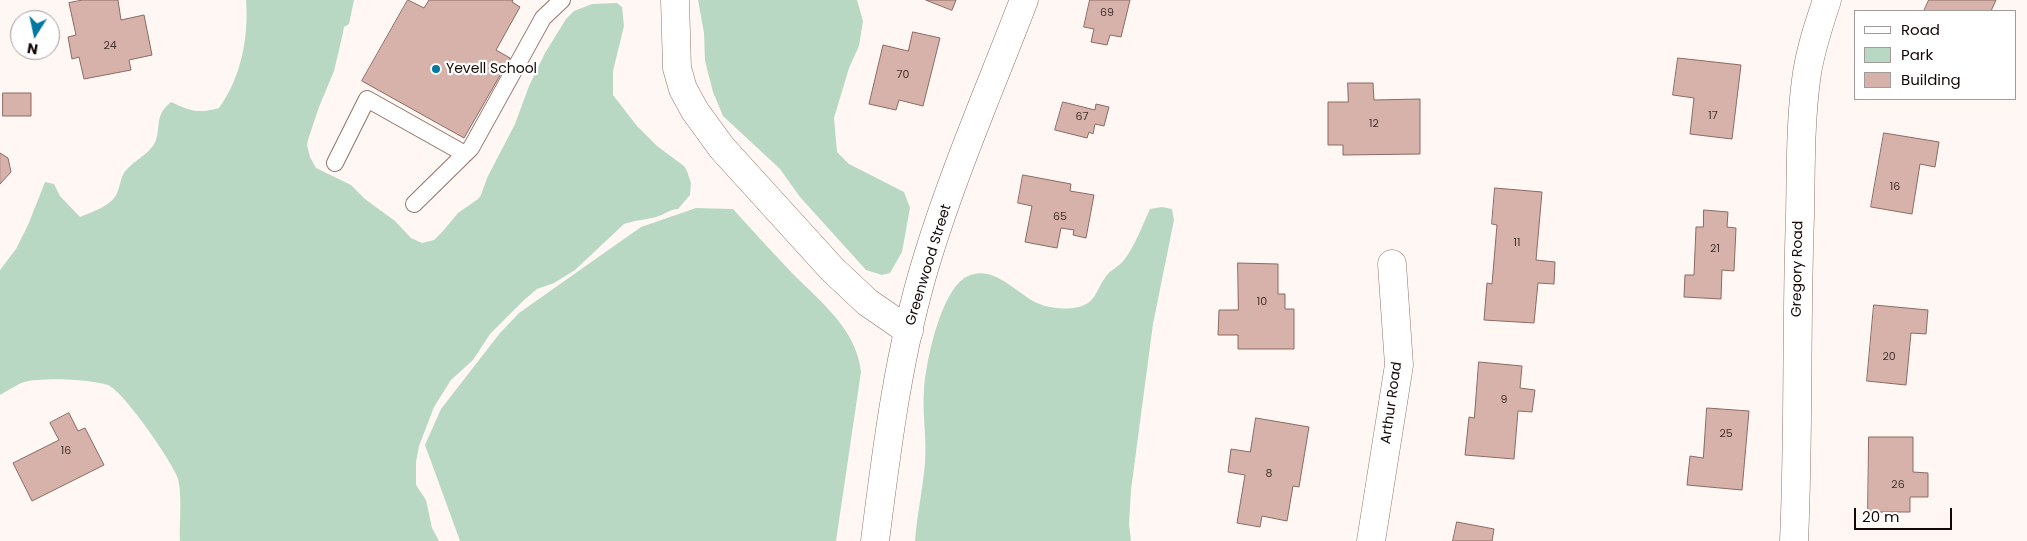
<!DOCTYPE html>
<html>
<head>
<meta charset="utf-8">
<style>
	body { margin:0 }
	#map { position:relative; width:2027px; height:541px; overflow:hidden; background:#fff7f4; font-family:Poppins,sans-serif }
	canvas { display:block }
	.legend { position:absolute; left:1854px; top:10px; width:162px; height:90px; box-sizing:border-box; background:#fff; border:1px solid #a19c9b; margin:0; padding:6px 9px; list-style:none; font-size:15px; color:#140805 }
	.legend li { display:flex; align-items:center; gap:10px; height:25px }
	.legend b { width:25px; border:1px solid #a19c9b }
	.north { position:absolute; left:10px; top:10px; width:50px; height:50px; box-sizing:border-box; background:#fff; border:1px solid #a19c9b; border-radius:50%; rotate:190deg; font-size:14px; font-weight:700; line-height:20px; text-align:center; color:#140805 }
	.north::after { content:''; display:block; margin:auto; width:18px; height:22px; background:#0078a0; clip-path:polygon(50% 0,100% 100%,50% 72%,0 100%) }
	.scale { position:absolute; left:1854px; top:508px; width:98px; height:22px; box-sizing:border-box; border:2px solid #140805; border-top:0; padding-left:6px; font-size:15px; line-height:18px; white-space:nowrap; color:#140805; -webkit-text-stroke:4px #fff; paint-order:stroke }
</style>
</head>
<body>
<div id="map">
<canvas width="2027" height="541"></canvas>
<ul class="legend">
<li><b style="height:6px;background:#fff"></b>Road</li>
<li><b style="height:14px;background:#b9d8c4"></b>Park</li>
<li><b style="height:14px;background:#d7b2aa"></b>Building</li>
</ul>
<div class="north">N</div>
<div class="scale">20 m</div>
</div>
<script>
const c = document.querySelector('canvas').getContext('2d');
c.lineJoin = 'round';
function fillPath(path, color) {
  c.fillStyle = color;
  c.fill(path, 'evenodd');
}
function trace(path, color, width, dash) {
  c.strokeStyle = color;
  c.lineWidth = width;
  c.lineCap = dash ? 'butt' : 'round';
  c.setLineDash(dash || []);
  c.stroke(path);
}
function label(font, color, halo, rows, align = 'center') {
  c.font = font + ' Poppins,sans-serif';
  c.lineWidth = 4.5;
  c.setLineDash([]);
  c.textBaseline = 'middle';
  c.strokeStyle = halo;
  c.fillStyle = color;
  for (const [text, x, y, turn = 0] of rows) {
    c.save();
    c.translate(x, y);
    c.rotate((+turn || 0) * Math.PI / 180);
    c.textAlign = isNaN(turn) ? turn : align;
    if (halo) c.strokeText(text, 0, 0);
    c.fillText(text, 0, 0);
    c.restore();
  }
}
const green = new Path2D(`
	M246,0H354L349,24L344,27L343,33L334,71L319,107L308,140L307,145L310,157L316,168L351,185L365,199L395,221L411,238L422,243L434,240L443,231L458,213L478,199L481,195L487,178L515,124L529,86L545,53L566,19L574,11L592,4L617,3L622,7L624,26L613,71V95L637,126L657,146L684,166L687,171L691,183L690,195L678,209C670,209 664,215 656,217C645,220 635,220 624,224L575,270L554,283L537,289L524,300L490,334L473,360L451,380L434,407L419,446L416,462V485L426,500L432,528L439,541H180C179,523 183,493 177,476C170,459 124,392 108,385C91,379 41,377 24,382C16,385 7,391 0,395V270L16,249L28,225L45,182L54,184L60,196L80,217C92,212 110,206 116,195C120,188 120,179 124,173C132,161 151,154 156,140C161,123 155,115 171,102C191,111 197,114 219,108C241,78 249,37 246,0Z
	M698,0H857L863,21L859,46L849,68L834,118L837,152L849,164L904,192L910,208L902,252L890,273L882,275L866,270L800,197L780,169L723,116L713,92L705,61L704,33Z
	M1162,207L1172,209L1174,220L1153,324L1131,490L1129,524L1131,541H915C917,514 923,488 925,462C927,438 922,413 924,390C926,362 941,288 968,276C992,265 1014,290 1033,301C1047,309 1074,312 1088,303C1096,298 1099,285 1105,278C1109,270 1119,267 1124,260C1134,248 1143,224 1150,209Z
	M696,208L733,209C753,231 773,253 793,274C821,302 857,330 861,372L836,541H460L425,445L441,409L500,333L519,313L641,227Z`);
const building = new Path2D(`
	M83,0H118L121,20L144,15L152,55L129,60L131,70L84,79L79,57L72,59L68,37L76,35L69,3Z
	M408,0L424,8L429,0H513L512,2L520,7L496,50L510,58L464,138L362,81Z
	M926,0H956L952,10Z
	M1090,0H1130L1121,37L1110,35L1107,45L1091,42L1094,29L1084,27Z
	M1929,0H1996L1991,11H1924Z
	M913,32L940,38L923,106L899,100L896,110L869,104L883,45L908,51Z
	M1678,58L1741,65L1732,139L1690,134L1694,98L1673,95Z
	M1348,83H1373L1374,100L1420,99V154L1343,155V145H1328V102H1348Z
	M3,93H31V116H3Z
	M1063,102L1095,110L1096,104L1109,107L1104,126L1095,124L1093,134L1089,132L1087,138L1055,130Z
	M1884,133L1939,142L1935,167L1920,164L1912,214L1871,207Z
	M0,153L8,158L11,172L0,184Z
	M1023,175L1071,184L1070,191L1094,195L1086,238L1073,235L1074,230L1061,228L1057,248L1025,242L1032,206L1018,203Z
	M1495,188L1542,192L1536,260L1555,262L1554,284L1538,283L1534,323L1484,320L1487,283L1492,284L1497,225L1492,224Z
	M1704,210L1728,212L1727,227L1736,228L1734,271L1722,270L1721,299L1684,297L1685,275H1694L1696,227H1703Z
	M1238,263L1278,264V294H1285V309H1294V349H1238V335H1218L1219,310H1238Z
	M1874,305L1928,310L1926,334L1911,333L1906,385L1867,381Z
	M1479,362L1522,366L1520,388L1535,390L1532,412L1518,411L1514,459L1465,455L1469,417L1474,418Z
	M1707,408L1749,411L1742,490L1687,485L1690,456L1703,458Z
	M69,413L78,431L85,428L104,465L32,501L13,463L59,440L50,423Z
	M1256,418L1309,427L1299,487L1293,486L1287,521L1262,516L1260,527L1237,523L1245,475L1228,472L1231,449L1250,452Z
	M1869,437H1913V472L1928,473V497H1910V512H1868Z
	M1457,522L1494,529L1492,541H1453Z`);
const service = new Path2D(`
	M335,163L367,99L465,154
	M414,204L471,148L543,18L562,0`);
const minor = new Path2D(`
	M675,0L677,68L683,89L695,111L722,148L832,269L867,302L909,331
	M1371,541L1399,365L1392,264
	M1794,541C1799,433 1796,324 1800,216C1801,169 1800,120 1807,73C1811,48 1819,24 1827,0`);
const tertiary = new Path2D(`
	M875,541C887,446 899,350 927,259C954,171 991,86 1024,0`);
const markers = [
	[436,69,5,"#0078a0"]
];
const numberNames = [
	["69",1107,13],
	["24",110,46],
	["70",903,75],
	["17",1713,116],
	["67",1082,117],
	["12",1374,124],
	["16",1895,187],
	["65",1060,217],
	["11",1517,243],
	["21",1715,249],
	["10",1262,302],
	["20",1889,357],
	["9",1504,400],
	["25",1726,434],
	["16",66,451],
	["8",1269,474],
	["26",1898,485]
];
const poiNames = [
	["Yevell School",446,69]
];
const streetNames = [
	["Greenwood Street",929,265,-73],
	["Gregory Road",1798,269,-89],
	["Arthur Road",1392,403,-82]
];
fillPath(green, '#b9d8c4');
fillPath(building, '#d7b2aa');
trace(building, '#8b6a62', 1);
trace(service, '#927267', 18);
trace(minor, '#927267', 29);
trace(tertiary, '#927267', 29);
trace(service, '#fff', 16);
trace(minor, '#fff', 28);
trace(tertiary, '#fff', 28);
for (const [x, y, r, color] of markers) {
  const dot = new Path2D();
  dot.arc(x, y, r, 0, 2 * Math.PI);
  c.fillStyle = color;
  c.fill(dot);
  trace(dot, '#fff', 2);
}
label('11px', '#45322e', null, numberNames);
label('14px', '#140805', '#fff', poiNames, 'left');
label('14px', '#140805', '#fff', streetNames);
</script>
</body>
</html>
